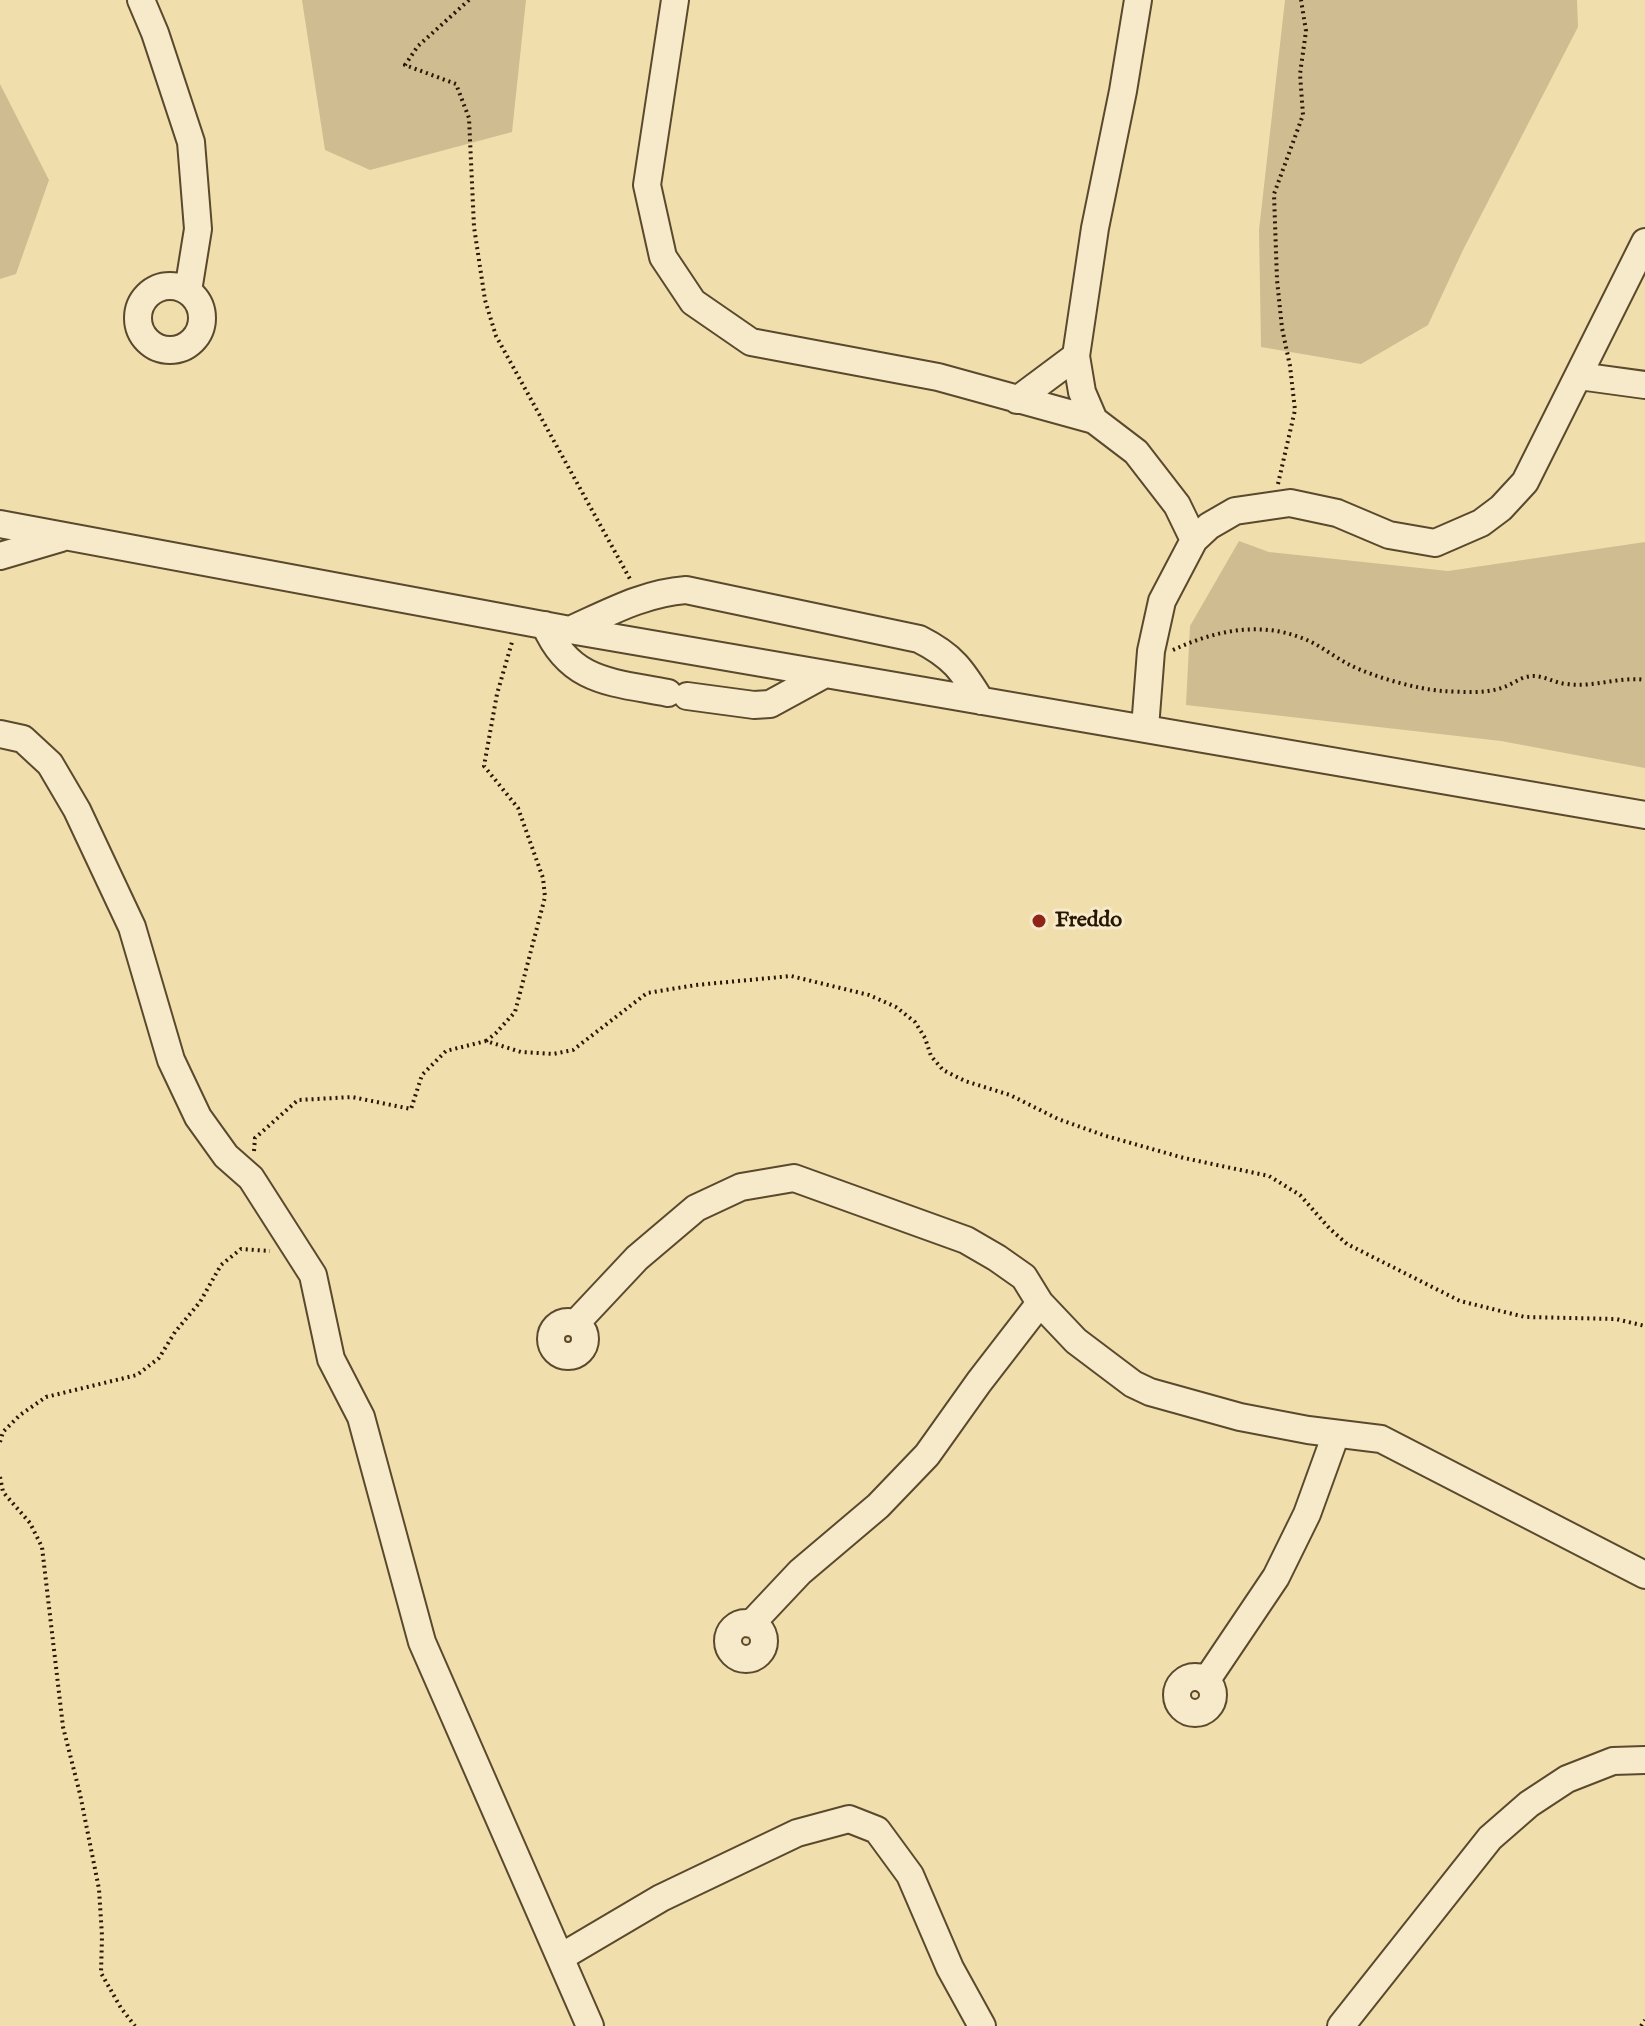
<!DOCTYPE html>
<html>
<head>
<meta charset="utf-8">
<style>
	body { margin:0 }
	canvas { display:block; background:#f1dead }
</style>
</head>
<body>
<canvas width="1645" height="2026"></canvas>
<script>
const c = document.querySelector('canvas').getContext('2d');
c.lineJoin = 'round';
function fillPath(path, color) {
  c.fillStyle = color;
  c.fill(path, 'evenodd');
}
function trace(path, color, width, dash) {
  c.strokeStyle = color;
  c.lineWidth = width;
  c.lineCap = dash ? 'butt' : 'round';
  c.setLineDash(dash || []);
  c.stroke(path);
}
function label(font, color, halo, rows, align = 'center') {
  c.font = font + ' "IM FELL English",serif';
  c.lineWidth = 6;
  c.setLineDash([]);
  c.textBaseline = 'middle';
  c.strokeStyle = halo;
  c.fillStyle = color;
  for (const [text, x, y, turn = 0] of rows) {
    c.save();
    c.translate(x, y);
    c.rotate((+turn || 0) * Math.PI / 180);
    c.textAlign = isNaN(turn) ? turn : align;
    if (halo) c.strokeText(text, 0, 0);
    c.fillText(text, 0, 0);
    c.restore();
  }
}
const green = new Path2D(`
	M302,0H526L512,132L370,170L325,150Z
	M1285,0H1577L1578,27L1463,250L1428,325L1361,364L1261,347L1259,230Z
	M0,84L49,180L16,274L0,279Z
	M1239,541L1269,552L1448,571L1645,542V768L1501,741L1186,705L1190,626Z`);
const path = new Path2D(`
	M469,0L418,46L405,65L456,84L469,118L474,227L485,300L496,336L630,579
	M1278,484L1295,410L1290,366L1282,328L1277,280L1274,194L1303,115L1300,74L1306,31L1301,0
	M1173,650C1214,631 1258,621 1302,638C1319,644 1334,657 1350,665C1374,677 1416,689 1443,691C1462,692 1487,694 1504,687C1511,685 1518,679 1526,677C1542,673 1552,683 1567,684C1594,688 1619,676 1645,680
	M486,1041L496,1033L515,1012L545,897L543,878L518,808L484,766L497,694L512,642
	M254,1151L255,1138L298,1100L352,1097L411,1109L422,1075L446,1051L486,1041L521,1052L553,1054L573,1050L647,993L696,985L791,976L869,995L896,1007L915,1022L925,1038L931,1056L943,1070L965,1081L1010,1095L1058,1119L1106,1136L1184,1158L1269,1176L1300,1195L1329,1228L1347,1244L1460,1301L1525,1317L1616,1319L1645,1326
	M0,1442L3,1432L20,1415L46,1397L137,1375L159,1358L175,1332L200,1302L221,1265L241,1249L270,1251
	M0,1477L3,1492L30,1523L42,1547L63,1727L80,1794L99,1889L102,1936L101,1973L121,2008L135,2026
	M1641,2026L1645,2020`);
const minor = new Path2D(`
	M141,0L155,33L191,142L198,229L188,291
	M675,0L647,185L663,257L693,302L751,342L938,377L1094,420L1136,452L1177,505L1194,540
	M138 318a32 32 0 1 1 64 0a32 32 0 1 1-64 0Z
	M1579,376L1645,385
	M1017,400L1076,356
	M1094,420L1082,392L1076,356L1095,228L1123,91L1138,0
	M0,524L570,630L1645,815
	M0,556L61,538
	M545,625C570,683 612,682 668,693
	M570,630C608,613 644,593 686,590L919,639C953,656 962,670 981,701
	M687,696L754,705L770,704L825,674
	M1145,728L1151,651L1162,601L1194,540L1209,526L1235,511L1290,503L1337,513L1389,535L1435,543L1481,523L1501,508L1525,482L1645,242
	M0,734L23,739L50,764L77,810L132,927L171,1060L198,1117L226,1156L251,1178L313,1275L331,1359L361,1417L422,1642L590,2026
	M551 1339a17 17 0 1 1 34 0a17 17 0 1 1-34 0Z
	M576,1323L637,1258L696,1208L741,1187L794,1178L966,1240L997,1258L1024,1277L1040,1303L1076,1341L1133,1384L1150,1392L1240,1417L1308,1430L1381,1439L1645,1575
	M728 1641a18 18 0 1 1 36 0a18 18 0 1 1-36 0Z
	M751,1624L800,1572L878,1506L927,1455L979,1382L1040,1303
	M1177 1695a18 18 0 1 1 36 0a18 18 0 1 1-36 0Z
	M1206,1681L1276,1577L1307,1514L1336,1434
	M561,1957L661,1898L797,1833L849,1819L877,1830L910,1875L950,1968L982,2026
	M1341,2026L1490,1838L1529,1804L1567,1779L1613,1761L1645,1760`);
const markers = [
	[1039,921,8,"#8f2418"]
];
const poiNames = [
	["Freddo",1055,921]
];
fillPath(green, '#cfbc90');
trace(minor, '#5a492d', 30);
trace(path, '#271702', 4, [2, 4]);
trace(minor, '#f6eaca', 26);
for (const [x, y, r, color] of markers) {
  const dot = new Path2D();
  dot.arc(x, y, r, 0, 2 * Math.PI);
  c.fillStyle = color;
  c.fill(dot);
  trace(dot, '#f6eaca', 3);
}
label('bold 22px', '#271702', '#f6eaca', poiNames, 'left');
</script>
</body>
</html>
